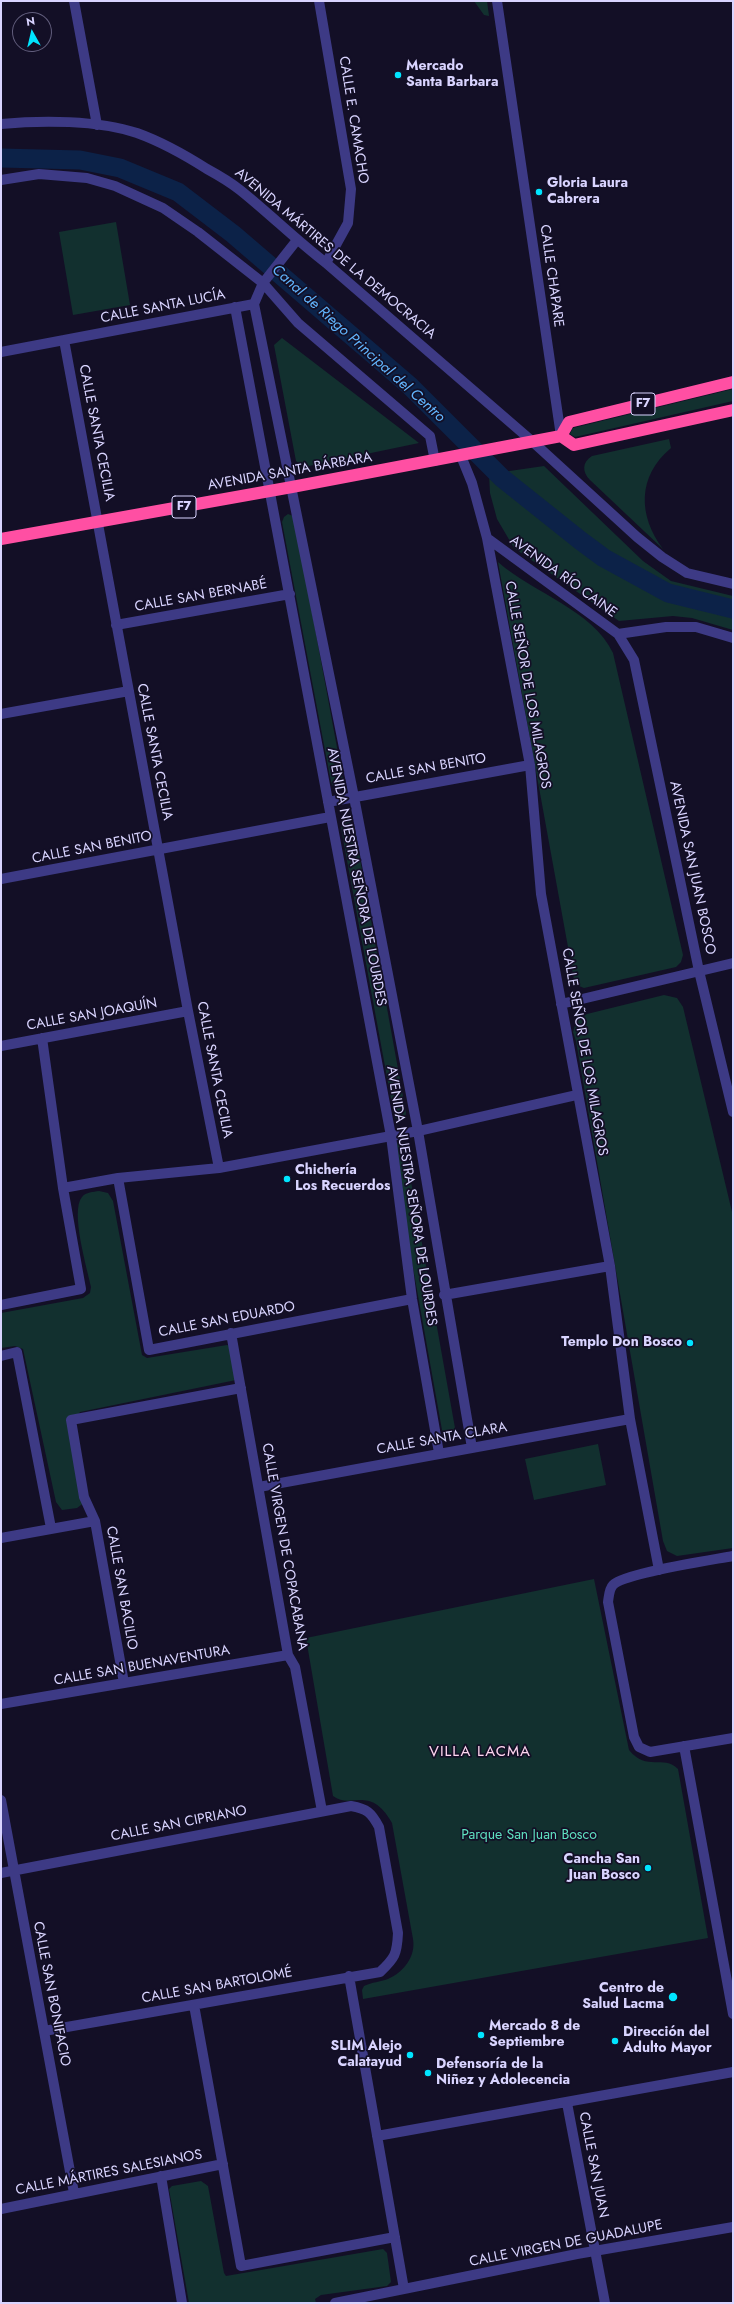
<!DOCTYPE html>
<html>
<head>
<meta charset="utf-8">
<style>
	body { margin:0 }
	#map { position:relative; width:734px; height:2304px; overflow:hidden; background:#130f26; font-family:Jost,sans-serif }
	canvas { display:block }
	.frame { position:absolute; inset:0; border:2px solid #d9d4ff; pointer-events:none }
	.north { position:absolute; left:12px; top:12px; width:40px; height:40px; box-sizing:border-box; background:#130f26; border:1px solid #625e7d; border-radius:50%; rotate:352deg; font-size:11px; font-weight:700; line-height:16px; text-align:center; color:#d9d4ff }
	.north::after { content:''; display:block; margin:auto; width:14px; height:18px; background:#00e5ff; clip-path:polygon(50% 0,100% 100%,50% 72%,0 100%) }
</style>
</head>
<body>
<div id="map">
<canvas width="734" height="2304"></canvas>
<div class="frame"></div>
<div class="north">N</div>
</div>
<script>
const c = document.querySelector('canvas').getContext('2d');
c.lineJoin = 'round';
function fillPath(path, color) {
  c.fillStyle = color;
  c.fill(path, 'evenodd');
}
function trace(path, color, width, dash) {
  c.strokeStyle = color;
  c.lineWidth = width;
  c.lineCap = dash ? 'butt' : 'round';
  c.setLineDash(dash || []);
  c.stroke(path);
}
function label(font, color, halo, rows, align = 'center') {
  c.font = font + ' Jost,sans-serif';
  c.lineWidth = 3.5;
  c.setLineDash([]);
  c.textBaseline = 'middle';
  c.strokeStyle = halo;
  c.fillStyle = color;
  for (const [text, x, y, turn = 0] of rows) {
    c.save();
    c.translate(x, y);
    c.rotate((+turn || 0) * Math.PI / 180);
    c.textAlign = isNaN(turn) ? turn : align;
    if (halo) c.strokeText(text, 0, 0);
    c.fillText(text, 0, 0);
    c.restore();
  }
}
const green = new Path2D(`
	M474,1H487L489,16L484,15Z
	M116,222L130,305L73,315L59,232Z
	M282,338L419,443L304,467L296,461L274,345Z
	M733,389V401L575,437L570,434L573,428Z
	M669,439L671,448C637,476 638,516 663,549L590,480C582,472 582,462 592,456Z
	M544,466L643,561L671,581L733,596V630L692,618L673,616L619,621L514,548L497,519L490,493L489,474Z
	M288,514L293,516L295,520L343,780L342,785L338,787L333,786L331,782L282,522L284,517Z
	M498,562C533,593 593,610 613,653L683,955L681,962L676,967L584,988L579,986L574,980Z
	M349,821L354,826L406,1113L405,1118L401,1120L396,1119L394,1115L341,828L343,823Z
	M664,995L677,998L683,1007L733,1216V1548L677,1556L667,1551L663,1541L576,1041L573,1032L577,1019L587,1014Z
	M398,1142L402,1144L405,1148L455,1428L454,1433L450,1435L445,1434L442,1430L392,1150Z
	M99,1191L108,1193L113,1201L142,1355L147,1358L227,1345L230,1346L236,1380L80,1412L75,1419L85,1502L77,1508L62,1510L56,1502L23,1349L15,1346L1,1348V1313L83,1298L90,1293L91,1287C87,1268 70,1211 82,1197C86,1192 93,1192 99,1191Z
	M598,1444L606,1485L534,1500L525,1459Z
	M594,1579L629,1750C647,1772 663,1754 678,1769L708,1938L363,1999L362,1990L364,1986C372,1982 380,1982 388,1979C404,1972 416,1956 413,1939L392,1823C370,1784 351,1810 333,1796L306,1638Z
	M201,2181L208,2186L224,2273L226,2276L383,2249L387,2253L391,2282L387,2286L321,2295L315,2299L316,2303H189L169,2189L172,2186Z`);
const canal = new Path2D(`
	M1,158L80,160L120,168L178,192L233,234L410,386L502,478L581,541L604,558L668,593L733,609`);
const minor = new Path2D(`
	M74,1L97,125
	M319,1L351,189L348,223L326,263
	M497,1L561,436
	M1,124C42,120 97,120 137,133C162,142 185,155 207,169C218,175 230,182 240,190C270,214 296,240 326,263L533,442L637,537L662,557L687,573L733,584
	M1,180L39,174L87,178L115,186L163,208L198,232L263,283L298,323L430,436L435,461
	M254,304L354,797L418,1131L472,1448
	M254,304L263,283L297,240
	M235,307L391,1136L412,1299L439,1453
	M64,340L188,1011L219,1168
	M1,352L254,304
	M461,456L472,483L487,538L618,634L634,660L699,971L733,1112
	M487,538L530,765L541,894L610,1266L630,1419L659,1570
	M116,625L290,594
	M618,634L666,627H696L733,638
	M1,714L129,691
	M328,802L530,765
	M1,879L330,817
	M561,1004L733,963
	M1,1046L188,1011
	M118,1178L149,1350L412,1299
	M63,1188L118,1178L219,1168L418,1131L576,1095
	M444,1295L610,1266
	M1,1305L81,1289L63,1188L42,1038
	M231,1333L288,1655L295,1667L322,1811
	M1,1356L17,1352L51,1528
	M259,1487L630,1419
	M1,1538L95,1521
	M733,1556C712,1560 625,1573 613,1585C609,1589 609,1596 608,1602L634,1737L639,1747L650,1752L733,1738
	M124,1683L95,1521L84,1497L71,1420L241,1388
	M1,1704L288,1655
	M684,1746L733,2014
	M1,1800L74,2193
	M1,1873L351,1806C367,1809 371,1812 379,1827L398,1933C397,1954 395,1958 380,1972L44,2031
	M349,1976L404,2289
	M194,2005L241,2266L395,2237
	M567,2103L605,2303
	M377,2136L733,2072
	M161,2176L182,2303
	M1,2209L223,2164
	M335,2303L577,2254L733,2227`);
const highway = new Path2D(`
	M561,436L569,422L733,382
	M1,539L292,487L561,436L574,445L733,410`);
const markers = [
	[398,75,4,"#00e5ff"],
	[539,192,4,"#00e5ff"],
	[287,1179,4,"#00e5ff"],
	[690,1343,4,"#00e5ff"],
	[648,1868,4,"#00e5ff"],
	[673,1997,5,"#00e5ff"],
	[481,2035,4,"#00e5ff"],
	[615,2041,4,"#00e5ff"],
	[410,2055,4,"#00e5ff"],
	[428,2073,4,"#00e5ff"]
];
const shields = [
	[643,404,24],
	[184,507,24]
];
const shieldNames = [
	["F7",643,404],
	["F7",184,507]
];
const poiNames = [
	["Mercado",406,67],
	["Santa Barbara",406,83],
	["Gloria Laura",547,184],
	["Cabrera",547,200],
	["Chichería",295,1171],
	["Los Recuerdos",295,1187],
	["Templo Don Bosco",682,1343,"right"],
	["Cancha San",640,1860,"right"],
	["Juan Bosco",640,1876,"right"],
	["Centro de",664,1989,"right"],
	["Salud Lacma",664,2005,"right"],
	["Mercado 8 de",489,2027],
	["Septiembre",489,2043],
	["Dirección del",623,2033],
	["Adulto Mayor",623,2049],
	["SLIM Alejo",402,2047,"right"],
	["Calatayud",402,2063,"right"],
	["Defensoría de la",436,2065],
	["Niñez y Adolecencia",436,2081]
];
const streetNames = [
	["CALLE E. CAMACHO",353,120,81],
	["AVENIDA MÁRTIRES DE LA DEMOCRACIA",335,254,40],
	["CALLE CHAPARE",551,276,82],
	["CALLE SANTA LUCÍA",163,307,-11],
	["CALLE SANTA CECILIA",96,433,79],
	["AVENIDA SANTA BÁRBARA",290,472,-10],
	["AVENIDA RÍO CAINE",563,577,36],
	["CALLE SAN BERNABÉ",201,596,-10],
	["CALLE SEÑOR DE LOS MILAGROS",527,685,80],
	["CALLE SANTA CECILIA",154,752,79],
	["CALLE SAN BENITO",426,769,-10],
	["CALLE SAN BENITO",92,848,-11],
	["AVENIDA SAN JUAN BOSCO",692,868,78],
	["AVENIDA NUESTRA SEÑORA DE LOURDES",356,877,79],
	["CALLE SAN JOAQUÍN",92,1015,-10],
	["CALLE SEÑOR DE LOS MILAGROS",584,1052,80],
	["CALLE SANTA CECILIA",214,1070,79],
	["AVENIDA NUESTRA SEÑORA DE LOURDES",411,1196,81],
	["CALLE SAN EDUARDO",227,1320,-11],
	["CALLE SANTA CLARA",442,1439,-10],
	["CALLE VIRGEN DE COPACABANA",284,1547,80],
	["CALLE SAN BACILIO",121,1588,80],
	["CALLE SAN BUENAVENTURA",142,1666,-10],
	["CALLE SAN CIPRIANO",179,1824,-11],
	["CALLE SAN BARTOLOMÉ",217,1986,-10],
	["CALLE SAN BONIFACIO",51,1994,79],
	["CALLE SAN JUAN",593,2165,79],
	["CALLE MÁRTIRES SALESIANOS",109,2173,-11],
	["CALLE VIRGEN DE GUADALUPE",566,2244,-11]
];
const parkNames = [
	["Parque San Juan Bosco",529,1836]
];
const waterNames = [
	["Canal de Riego Principal del Centro",358,344,42]
];
const neighbourhoodNames = [
	["VILLA LACMA",480,1752]
];
fillPath(green, '#12302f');
trace(canal, '#0c2248', 19);
trace(minor, '#3d3a85', 10);
trace(highway, '#ff4fa3', 12);
for (const [x, y, r, color] of markers) {
  const dot = new Path2D();
  dot.arc(x, y, r, 0, 2 * Math.PI);
  c.fillStyle = color;
  c.fill(dot);
  trace(dot, '#130f26', 1.5);
}
for (const [x, y, w] of shields) {
  const box = new Path2D();
  box.roundRect(x - w / 2, y - 11, w, 22, 3);
  c.fillStyle = '#130f26';
  c.fill(box);
  trace(box, '#d9d4ff', 1);
}
label('bold 13px', '#d9d4ff', null, shieldNames);
label('bold 14px', '#d9d4ff', '#130f26', poiNames, 'left');
label('14px', '#d9d4ff', '#130f26', streetNames);
label('14px', '#5fe0c0', '#130f26', parkNames);
label('italic 15px', '#62b6ff', '#130f26', waterNames);
c.letterSpacing = '1px';
label('15px', '#ffd6f0', '#130f26', neighbourhoodNames);
c.letterSpacing = '0px';
</script>
</body>
</html>
